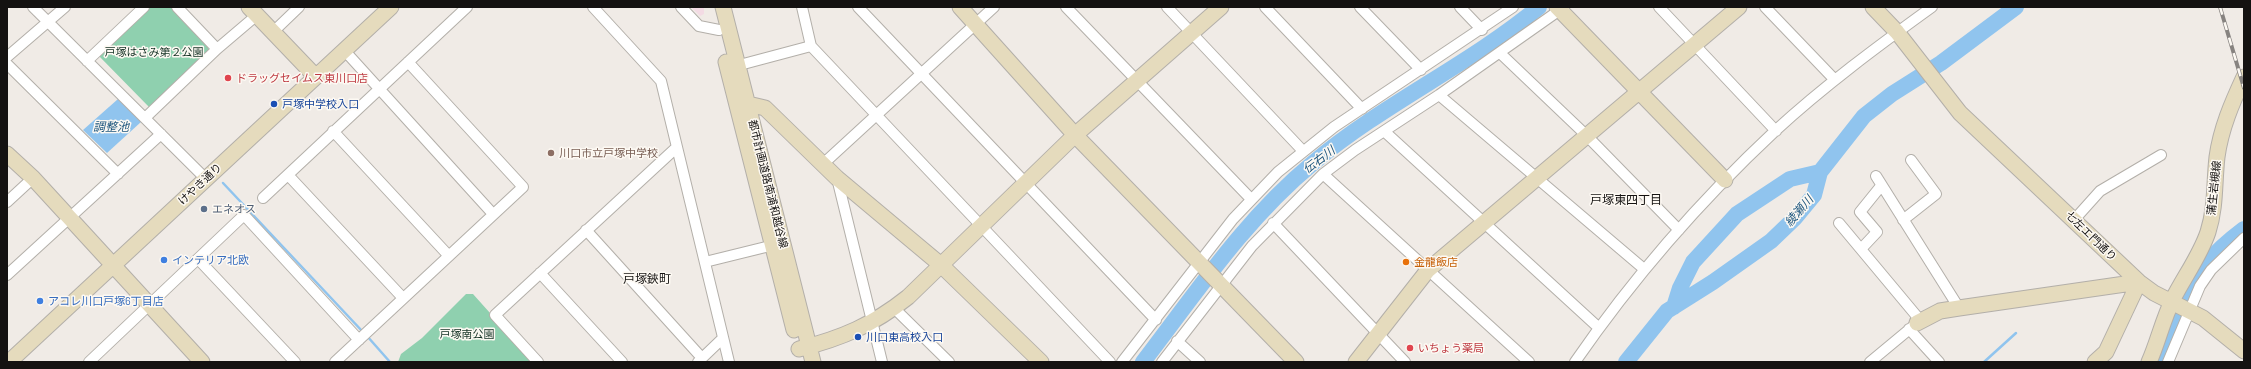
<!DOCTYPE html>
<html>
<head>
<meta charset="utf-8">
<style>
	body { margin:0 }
	#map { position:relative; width:2251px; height:369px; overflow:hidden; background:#f0ebe6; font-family:Barlow,sans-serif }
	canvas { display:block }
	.frame { position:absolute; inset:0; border:8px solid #141211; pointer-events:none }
</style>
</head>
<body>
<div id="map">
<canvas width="2251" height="369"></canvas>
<div class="frame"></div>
</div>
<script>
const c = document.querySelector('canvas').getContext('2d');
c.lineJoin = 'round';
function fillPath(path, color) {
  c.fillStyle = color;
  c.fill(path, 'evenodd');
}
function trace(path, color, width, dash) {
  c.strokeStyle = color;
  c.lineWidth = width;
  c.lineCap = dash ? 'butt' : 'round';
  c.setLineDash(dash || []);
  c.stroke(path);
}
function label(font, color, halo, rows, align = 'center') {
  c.font = font + ' Barlow,"Noto Sans JP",sans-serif';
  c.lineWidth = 3;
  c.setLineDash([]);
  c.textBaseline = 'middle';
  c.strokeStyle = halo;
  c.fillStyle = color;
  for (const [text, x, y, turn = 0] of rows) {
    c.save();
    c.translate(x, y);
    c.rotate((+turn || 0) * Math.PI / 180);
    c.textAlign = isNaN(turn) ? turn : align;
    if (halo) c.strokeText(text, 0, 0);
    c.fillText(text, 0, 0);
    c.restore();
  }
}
const industrial = new Path2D(`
	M691,7H704V14L700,16Z`);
const green = new Path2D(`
	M148,7H173L207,43L209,51L149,107L98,55Z
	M466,294H473L490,313L489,315L533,362H398L401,354L422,338Z`);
const water = new Path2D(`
	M118,99L141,122L107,153L83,130Z`);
const stream = new Path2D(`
	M223,183L363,332
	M367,336L390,362
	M1984,362L2016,333`);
const river = new Path2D(`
	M2184,299C2195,271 2220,247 2244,229
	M1674,307L1680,288L1693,262L1737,214L1790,179L1820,172
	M1143,362C1196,293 1245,219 1313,163C1383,104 1469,65 1539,7
	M1626,362L1667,311L1713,282L1771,241L1795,218L1814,195L1820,172L1864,116L1892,94L1941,63L2016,7
	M2161,362L2179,312`);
const street = new Path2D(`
	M33,7L206,179
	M177,7L217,49
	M593,7L661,81L729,362
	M681,7L699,26L719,30
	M802,7L811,46L1110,362
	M858,7L1156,320
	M1066,7L1251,199
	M1167,7L1303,151
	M1265,7L1362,109
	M1360,7L1421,70
	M1460,7L1482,30
	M1659,7L1776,131
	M1765,7L1835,80
	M273,32L299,7
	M344,50L493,214
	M1500,53L1586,135L1679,230
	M7,57L65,7
	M87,61L144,7
	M7,64L118,174
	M732,67L811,46
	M1439,95L1644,269
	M145,118L217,49L257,15
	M333,131L449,256
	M1384,131L1599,328
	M823,164L994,7
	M1323,174L1529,362
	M288,175L403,298
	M1876,176L1959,308
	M837,178L882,362
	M263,198L467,7
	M7,202L33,178
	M1903,220L1936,194L1911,160
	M2074,220L2100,191L2161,155
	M1273,223L1405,362
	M1839,223L1920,320
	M586,230L702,358
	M1861,249L1877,232L1860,212L1881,186
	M198,259L295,362
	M705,262L778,244
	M540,273L622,362
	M7,275L161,134
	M894,308L949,362
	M1909,329L1939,362
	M1177,341L1200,362
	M89,362L244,215L359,340
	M335,362L523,187L408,62
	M538,362L495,315L677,147
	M698,362L723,338
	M1122,362L1233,219L1278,172L1334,127L1513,7
	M1162,362L1252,246L1323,174L1355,150L1439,95L1564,7
	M1575,362C1633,278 1700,201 1775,131C1824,86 1878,46 1932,7
	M1870,362L1917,323
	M2168,362L2200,286L2211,270L2244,238`);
const secondary = new Path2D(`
	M249,7L316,77
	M723,7L813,362
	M960,7L1075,135L1296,362
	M1557,7L1725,180
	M1873,7L1897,32L1960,113L2139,282L2154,293L2203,318L2244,351
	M726,62L794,330
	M748,104L765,108L837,178L941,265L1041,362
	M7,154L33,178L202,362
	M1917,323L1940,311L1959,308L2139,282L2106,352L2095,362
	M799,349C842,338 873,325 908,297L1075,135L1221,7
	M9,362L391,7
	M1356,362L1428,270L1739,7
	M2149,362C2158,342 2163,319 2173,299C2184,277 2200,256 2208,232C2216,207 2214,183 2217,157C2221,128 2232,103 2244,77`);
const rail = new Path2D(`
	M2220,7L2244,88`);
const markers = [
	[228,78,4,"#e0444e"],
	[274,104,4,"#1a4fb4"],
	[551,153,4,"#8d6e63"],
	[204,209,4,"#5c6f8a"],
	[164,260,4,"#3f7fe0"],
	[1406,262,4,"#e8710a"],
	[40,301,4,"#3f7fe0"],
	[858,337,4,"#1a4fb4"],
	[1410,348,4,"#e0444e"]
];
const parkNames = [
	["戸塚はさみ第２公園",154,52],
	["戸塚南公園",467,334]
];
const healthNames = [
	["ドラッグセイムス東川口店",236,78],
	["いちょう薬局",1418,348]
];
const transitNames = [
	["戸塚中学校入口",282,104],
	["川口東高校入口",866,337]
];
const educationNames = [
	["川口市立戸塚中学校",559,153]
];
const streetNames = [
	["けやき通り",200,184,-43],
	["都市計画道路南浦和越谷線",768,184,76],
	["蒲生岩槻線",2214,188,-84],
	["七左エ門通り",2091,236,44]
];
const serviceNames = [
	["エネオス",212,209]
];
const shopNames = [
	["インテリア北欧",172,260],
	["アコレ川口戸塚6丁目店",48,301]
];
const foodNames = [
	["金龍飯店",1414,262]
];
const waterNames = [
	["調整池",111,127],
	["伝右川",1319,160,-37],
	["綾瀬川",1799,211,-49]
];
const neighbourhoodNames = [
	["戸塚東四丁目",1626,200],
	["戸塚鋏町",647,279]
];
fillPath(industrial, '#f3dbe4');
fillPath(green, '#8fd0af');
fillPath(water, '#90c4ee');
trace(stream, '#90c4ee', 2.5);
trace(river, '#90c4ee', 16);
trace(street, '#b3afa9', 12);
trace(secondary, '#b3afa9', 17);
trace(street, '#fff', 10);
trace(secondary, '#e5dbbd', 15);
trace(rail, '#878380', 4);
trace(rail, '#fdf9f3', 2.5, [8]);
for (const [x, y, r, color] of markers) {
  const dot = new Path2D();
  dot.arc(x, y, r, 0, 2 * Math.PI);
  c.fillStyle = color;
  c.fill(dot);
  trace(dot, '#fdf9f3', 1.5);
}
label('11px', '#123023', '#fdf9f3', parkNames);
label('11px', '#be3a42', '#fdf9f3', healthNames, 'left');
label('11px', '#164399', '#fdf9f3', transitNames, 'left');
label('11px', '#785e54', '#fdf9f3', educationNames, 'left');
label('11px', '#141211', '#fdf9f3', streetNames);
label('11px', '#4e5e75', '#fdf9f3', serviceNames, 'left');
label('11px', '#366cbe', '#fdf9f3', shopNames, 'left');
label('11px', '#c56008', '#fdf9f3', foodNames, 'left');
label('italic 12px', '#1e577f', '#fdf9f3', waterNames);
label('12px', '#141211', '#fdf9f3', neighbourhoodNames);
</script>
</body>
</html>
